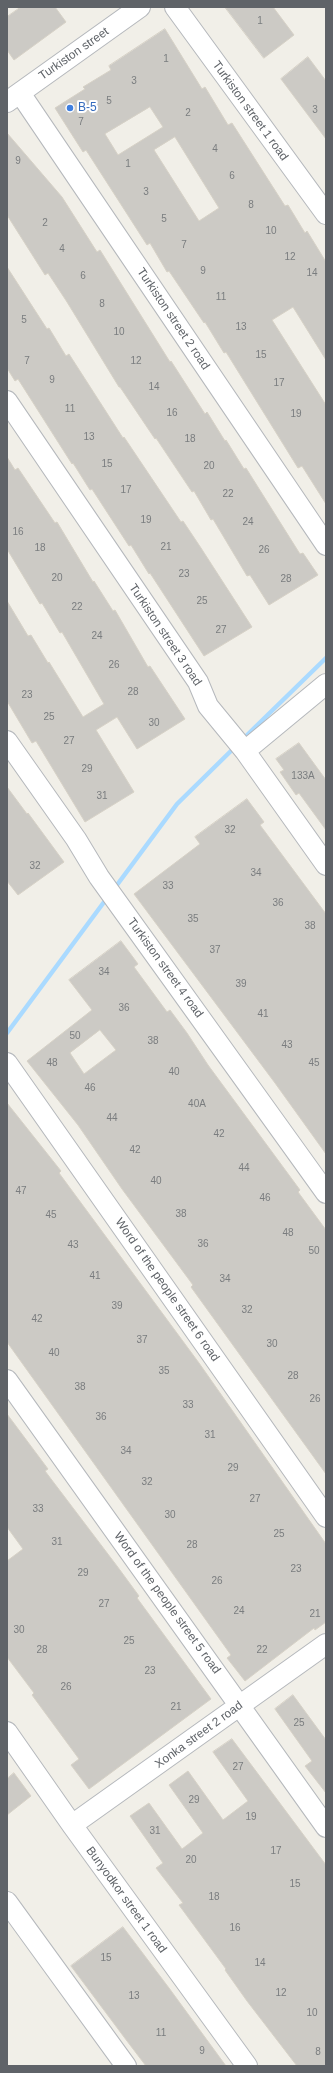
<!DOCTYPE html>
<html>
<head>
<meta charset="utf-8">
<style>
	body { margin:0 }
	#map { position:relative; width:333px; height:2073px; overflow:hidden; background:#f1efe8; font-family:Helvetica,sans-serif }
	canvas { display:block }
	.frame { position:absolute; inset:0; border:8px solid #5f6368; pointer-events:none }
</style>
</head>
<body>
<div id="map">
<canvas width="333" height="2073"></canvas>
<div class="frame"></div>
</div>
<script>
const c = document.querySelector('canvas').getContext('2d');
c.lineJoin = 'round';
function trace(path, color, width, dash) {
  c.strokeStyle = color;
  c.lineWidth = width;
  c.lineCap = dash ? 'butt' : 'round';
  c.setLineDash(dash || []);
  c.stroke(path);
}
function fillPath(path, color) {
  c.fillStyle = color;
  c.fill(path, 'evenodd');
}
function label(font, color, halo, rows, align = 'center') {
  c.font = font + ' Helvetica,sans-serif';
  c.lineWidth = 4;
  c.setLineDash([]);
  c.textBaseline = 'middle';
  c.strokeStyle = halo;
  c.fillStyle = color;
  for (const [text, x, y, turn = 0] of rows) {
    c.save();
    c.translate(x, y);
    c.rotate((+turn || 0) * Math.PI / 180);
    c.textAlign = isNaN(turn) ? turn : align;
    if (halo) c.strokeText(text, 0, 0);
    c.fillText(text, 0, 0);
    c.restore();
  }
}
const stream = new Path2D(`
	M243,739L326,658
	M114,889L177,804L236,746
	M7,1033L107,898`);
const building = new Path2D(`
	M21,7H55L66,22L14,60L7,50V17Z
	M225,7H273L294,35L264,58Z
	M165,29L202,89L205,87L228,125L232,123L285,206L288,205L305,233L307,231L326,262V360L293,307L272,320L326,405V504L302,466L298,468L226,352L224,353L205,322L204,323L169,271L167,272L150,243L147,245L86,150L83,152L55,108L85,89L83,87L111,70L109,66ZM150,107L163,127L118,155L105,134ZM175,137L219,208L199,221L154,150Z
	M308,57L326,81V139L281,79Z
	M7,133L62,197L97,252L100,250L170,362L171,361L205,414L207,412L225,441L226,440L244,469L246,468L300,554L303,553L318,575L269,605L250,575L247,576L213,519L211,520L194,491L192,492L156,438L155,439L120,387H119L67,302L48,273L45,275L7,215Z
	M7,267L47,329L49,328L66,356L69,354L123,438L124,437L181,522L183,521L201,548L252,627L204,656L150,573L149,574L131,545L129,546L92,489L90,490L73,463L72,464L18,379L15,381L7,368Z
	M7,457L15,470L18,468L55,523L57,522L93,582L94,581L113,611L115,610L148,667L150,666L185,719L137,749L117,717L96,730L134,792L85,822L36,741L32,743L7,701V601L28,636L31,635L48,663L49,662L83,717L104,704L62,632L60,633L42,603L40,604L7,549Z
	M299,743L326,780V830L299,793L296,795L280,772L284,770L276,759Z
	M7,787L27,814L28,813L64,862L18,895L7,881Z
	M247,799L264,822L260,825L326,914V1154L275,1083L134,894L200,844L195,837Z
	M121,941L138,964L134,967L167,1012L170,1010L187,1033L208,1065L300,1190L298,1192L326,1230V1474L191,1287L193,1285L122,1189L78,1125L27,1061L92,1010L69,980ZM100,1030L116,1050L84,1074L70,1053Z
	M7,1103L61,1171L59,1173L199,1363L326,1544V1622L315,1630L314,1628L245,1681L227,1658L231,1655L7,1342Z
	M7,1414L48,1469L45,1471L117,1566L139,1596L137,1598L211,1699L89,1789L71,1765L79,1759L32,1695L34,1693L7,1657V1561L23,1549L7,1527Z
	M293,1695L326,1740V1793L305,1766L312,1761L275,1709Z
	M232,1739L326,1865V2066H297L247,2001L225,1970L226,1969L179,1905L183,1903L156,1868L163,1863L130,1816L149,1803L182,1849L203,1833L169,1785L188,1771L223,1820L248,1801L213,1752Z
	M14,1773L31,1796L7,1815V1779Z
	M123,1927L169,1988L226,2066H146L127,2041L71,1966Z`);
const minor = new Path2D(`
	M175,7L326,214
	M20,93L326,545
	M7,102L140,7
	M7,401L198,682L208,706L245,751L326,865
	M7,741L76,839L99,877L326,1193
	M245,751L326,684
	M7,1063L326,1517
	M7,1380L326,1827
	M7,1732L72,1825L247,2066
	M72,1825L326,1644
	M7,1902L126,2066`);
const markers = [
	[70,108,4,"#3f7fe0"]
];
const numberNames = [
	["1",260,21],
	["1",166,59],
	["3",134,81],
	["5",109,101],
	["3",315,110],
	["2",188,113],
	["7",81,122],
	["4",215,149],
	["9",18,161],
	["1",128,164],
	["6",232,176],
	["3",146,192],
	["8",251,205],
	["5",164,219],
	["2",45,223],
	["10",271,231],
	["7",184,245],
	["4",62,249],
	["12",290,257],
	["9",203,271],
	["14",312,273],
	["6",83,276],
	["11",221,297],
	["8",102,304],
	["5",24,320],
	["13",241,327],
	["10",119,332],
	["15",261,355],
	["7",27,361],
	["12",136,361],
	["9",52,380],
	["17",279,383],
	["14",154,387],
	["11",70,409],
	["16",172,413],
	["19",296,414],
	["13",89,437],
	["18",190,439],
	["15",107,464],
	["20",209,466],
	["17",126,490],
	["22",228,494],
	["19",146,520],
	["24",248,522],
	["16",18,532],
	["21",166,547],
	["18",40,548],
	["26",264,550],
	["23",184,574],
	["20",57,578],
	["28",286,579],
	["25",202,601],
	["22",77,607],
	["27",221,630],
	["24",97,636],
	["26",114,665],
	["28",133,692],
	["23",27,695],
	["25",49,717],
	["30",154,723],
	["27",69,741],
	["29",87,769],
	["133A",303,776],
	["31",102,796],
	["32",230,830],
	["32",35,866],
	["34",256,873],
	["33",168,886],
	["36",278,903],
	["35",193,919],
	["38",310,926],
	["37",215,950],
	["34",104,972],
	["39",241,984],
	["36",124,1008],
	["41",263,1014],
	["50",75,1036],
	["38",153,1041],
	["43",287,1045],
	["48",52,1063],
	["45",314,1063],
	["40",174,1072],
	["46",90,1088],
	["40A",197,1104],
	["44",112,1118],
	["42",219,1134],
	["42",135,1150],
	["44",244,1168],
	["40",156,1181],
	["47",21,1191],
	["46",265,1198],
	["38",181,1214],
	["45",51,1215],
	["48",288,1233],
	["36",203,1244],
	["43",73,1245],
	["50",314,1251],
	["41",95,1276],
	["34",225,1279],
	["39",117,1306],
	["32",247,1310],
	["42",37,1319],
	["37",142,1340],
	["30",272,1344],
	["40",54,1353],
	["35",164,1371],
	["28",293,1376],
	["38",80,1387],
	["26",315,1399],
	["33",188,1405],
	["36",101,1417],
	["31",210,1435],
	["34",126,1451],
	["29",233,1468],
	["32",147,1482],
	["27",255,1499],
	["33",38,1509],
	["30",170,1515],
	["25",279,1534],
	["31",57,1542],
	["28",192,1545],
	["23",296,1569],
	["29",83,1573],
	["26",217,1581],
	["27",104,1604],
	["24",239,1611],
	["21",315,1614],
	["30",19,1630],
	["25",129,1641],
	["28",42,1650],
	["22",262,1650],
	["23",150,1671],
	["26",66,1687],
	["21",176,1707],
	["25",299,1723],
	["27",238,1767],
	["29",194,1800],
	["19",251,1817],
	["31",155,1831],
	["17",276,1851],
	["20",191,1860],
	["15",295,1884],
	["18",214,1897],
	["16",235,1928],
	["15",106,1958],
	["14",260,1963],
	["12",281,1993],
	["13",134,1996],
	["10",312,2013],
	["11",161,2033],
	["9",202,2051],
	["8",318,2052]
];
const streetNames = [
	["Turkiston street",74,54,-35],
	["Turkiston street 1 road",250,111,54],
	["Turkiston street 2 road",173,319,56],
	["Turkiston street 3 road",165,635,56],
	["Turkiston street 4 road",165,968,54],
	["Word of the people street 6 road",167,1290,55],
	["Word of the people street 5 road",167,1603,54],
	["Xonka street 2 road",199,1735,-36],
	["Bunyodkor street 1 road",126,1900,54]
];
const shopNames = [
	["В-5",78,108]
];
trace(stream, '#aadaff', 4.5);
fillPath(building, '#cccac5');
trace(building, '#d6d1c6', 1);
trace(minor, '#b5b8bc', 22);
trace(minor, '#fff', 20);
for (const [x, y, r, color] of markers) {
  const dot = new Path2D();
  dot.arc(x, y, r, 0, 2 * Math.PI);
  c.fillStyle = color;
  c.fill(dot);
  trace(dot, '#fff', 1.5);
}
label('10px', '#7a7d7f', null, numberNames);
label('12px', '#5f6368', '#fff', streetNames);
label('12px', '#366cbe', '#fff', shopNames, 'left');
</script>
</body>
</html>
